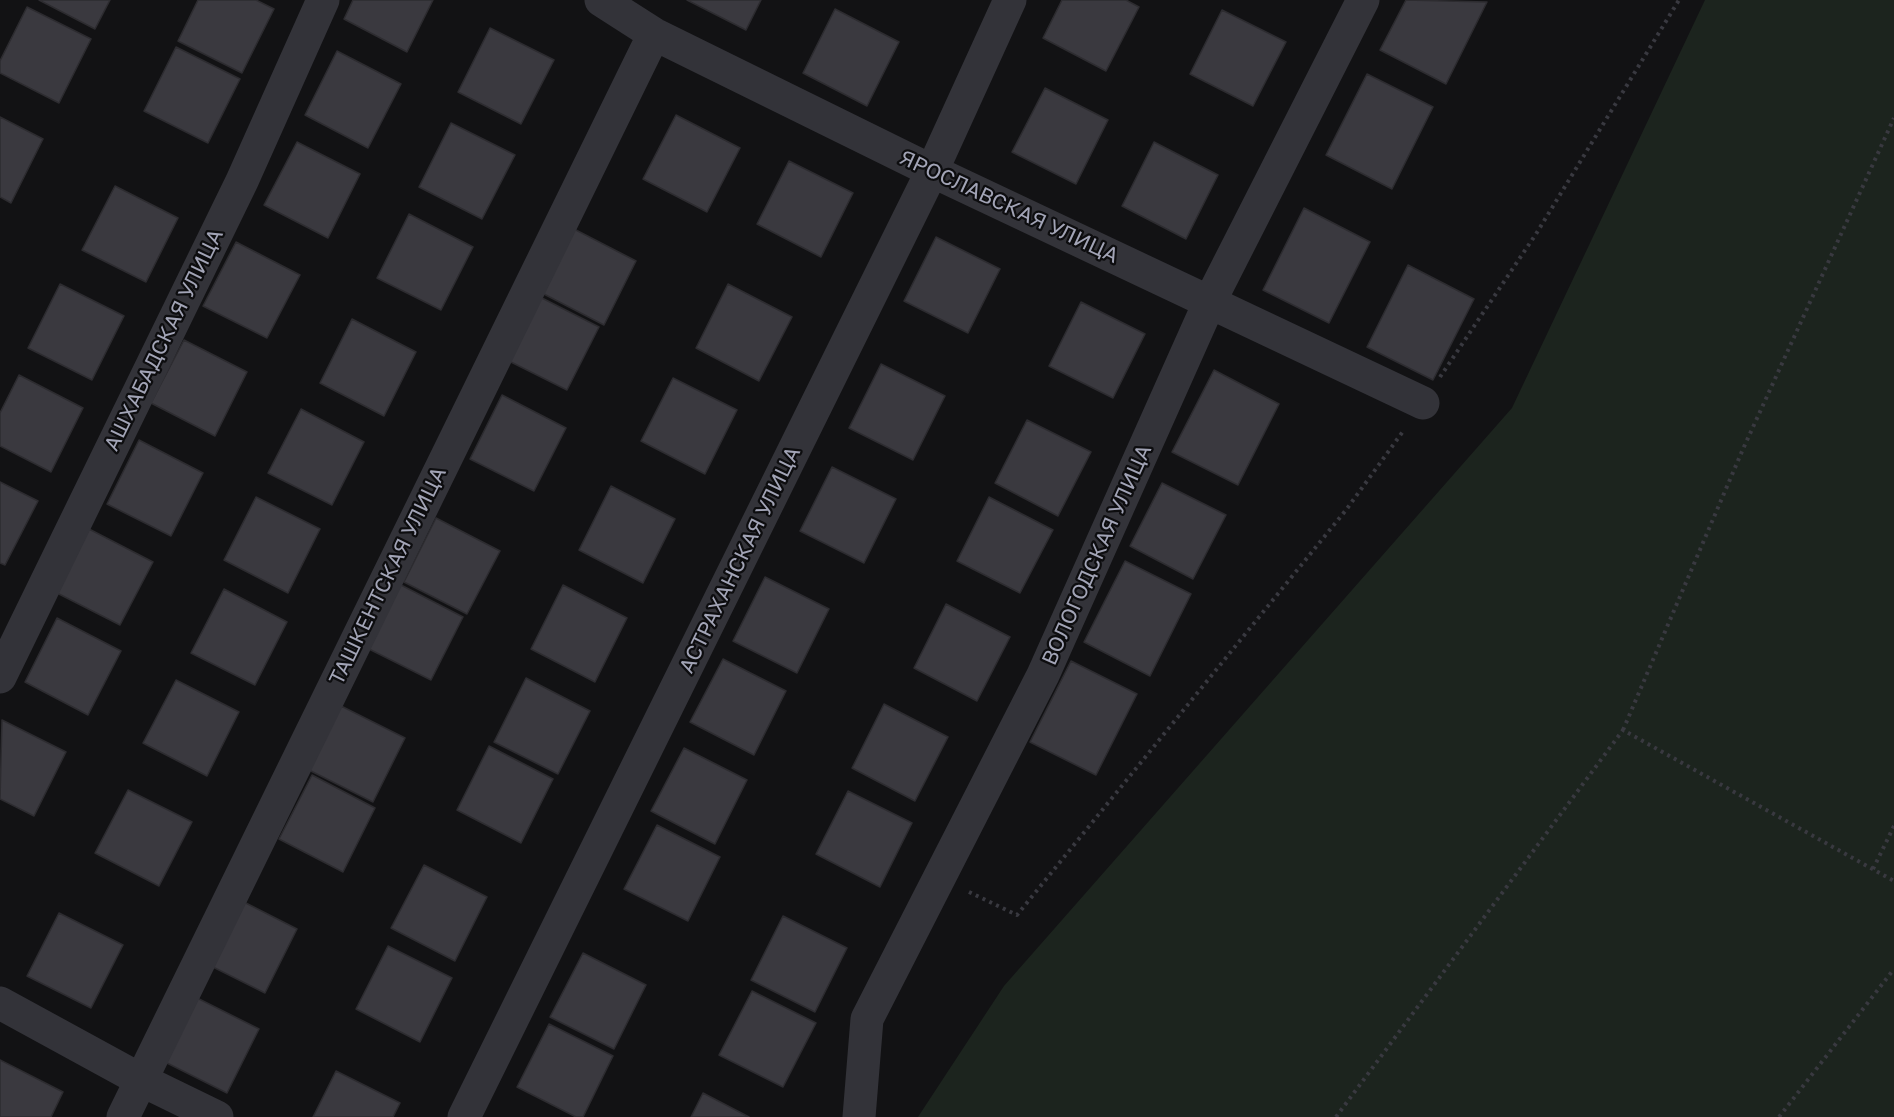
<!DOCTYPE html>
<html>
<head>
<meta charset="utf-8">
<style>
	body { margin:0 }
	canvas { display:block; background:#121214 }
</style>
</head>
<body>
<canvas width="1894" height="1117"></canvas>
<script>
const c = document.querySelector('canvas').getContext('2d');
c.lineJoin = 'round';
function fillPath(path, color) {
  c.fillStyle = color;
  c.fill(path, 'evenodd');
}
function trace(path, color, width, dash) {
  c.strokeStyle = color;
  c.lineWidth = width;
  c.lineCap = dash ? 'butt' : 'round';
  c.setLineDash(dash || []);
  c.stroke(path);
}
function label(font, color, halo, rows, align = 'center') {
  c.font = font + ' "Golos Text",sans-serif';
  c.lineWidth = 4.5;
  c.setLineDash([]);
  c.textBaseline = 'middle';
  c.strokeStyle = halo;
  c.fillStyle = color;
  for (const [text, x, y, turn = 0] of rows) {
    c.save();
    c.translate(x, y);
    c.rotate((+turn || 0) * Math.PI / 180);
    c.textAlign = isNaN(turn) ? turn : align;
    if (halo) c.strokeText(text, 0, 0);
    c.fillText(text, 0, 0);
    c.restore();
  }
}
const green = new Path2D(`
	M1705,0H1894V1117H918L1004,986L1512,408Z`);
const building = new Path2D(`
	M39,0H110L95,29Z
	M198,0H256L274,9L242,73L178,41Z
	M353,0H433L407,52L344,19Z
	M687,0H761L746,30Z
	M1062,0H1126L1139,7L1106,71L1043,38Z
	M1406,0L1487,2L1446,84L1380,50Z
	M27,7L91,39L59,103L0,73V61Z
	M835,9L899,42L867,106L803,73Z
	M1222,10L1286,42L1253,106L1190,74Z
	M490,28L554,60L521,124L458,92Z
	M176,47L240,79L208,143L144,111Z
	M337,51L401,84L368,148L305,115Z
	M1367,74L1433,107L1392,189L1326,155Z
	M1045,88L1108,120L1076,184L1012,152Z
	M676,115L740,148L707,212L643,179Z
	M0,117L43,139L11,203L0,197Z
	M451,123L515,155L482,219L419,187Z
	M297,142L360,174L328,238L264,205Z
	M1154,142L1218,175L1186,239L1122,206Z
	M789,161L853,193L821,257L757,224Z
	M115,186L178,218L146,282L82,250Z
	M1304,208L1370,242L1329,323L1263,290Z
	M409,214L473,247L441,310L377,278Z
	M572,228L636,261L604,325L540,292Z
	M936,237L1000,269L968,333L904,301Z
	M236,242L300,275L267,338L203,306Z
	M1408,265L1474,299L1433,380L1367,347Z
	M60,284L124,316L92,380L28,348Z
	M728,284L792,317L759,381L696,348Z
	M536,295L599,327L567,390L503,358Z
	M1081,302L1145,334L1113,398L1049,366Z
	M352,319L416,352L384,416L320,383Z
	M184,340L247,372L215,436L151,403Z
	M881,364L945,396L913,460L849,428Z
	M1214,370L1279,404L1238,485L1172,452Z
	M19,375L83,408L51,472L0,446V413Z
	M673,378L737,410L705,474L641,441Z
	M502,395L566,428L534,491L470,459Z
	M301,409L364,442L332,505L268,473Z
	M1027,420L1091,452L1058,516L995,483Z
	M139,440L203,473L171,536L107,504Z
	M832,467L896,499L864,563L800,531Z
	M0,482L38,501L5,565L0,563Z
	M1162,483L1226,515L1193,579L1130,546Z
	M611,486L675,519L643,583L579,550Z
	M256,497L320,529L288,593L224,560Z
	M989,497L1053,530L1020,593L957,561Z
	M436,518L500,551L467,614L404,582Z
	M89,529L153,562L120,625L57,593Z
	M1125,561L1191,594L1150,676L1084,642Z
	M765,577L829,609L797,673L733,641Z
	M399,584L463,617L431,680L367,648Z
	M563,585L627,618L595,682L531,649Z
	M224,589L287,622L255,685L191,653Z
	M946,604L1010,637L977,701L914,668Z
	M57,618L121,651L88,715L25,682Z
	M723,659L786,691L754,755L690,722Z
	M1071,661L1137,694L1096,775L1030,742Z
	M526,678L590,711L558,774L494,742Z
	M176,680L239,712L207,776L143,743Z
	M884,704L948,737L915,801L852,768Z
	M341,706L405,738L373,802L309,770Z
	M2,720L66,752L34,816L0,799Z
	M489,746L553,779L521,843L457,810Z
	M684,748L747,780L715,844L651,811Z
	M312,775L375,808L343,872L279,839Z
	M128,790L192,822L159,886L95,853Z
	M848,791L912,823L880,887L816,854Z
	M657,825L720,857L688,921L624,889Z
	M424,865L487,897L455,961L391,928Z
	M234,897L297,929L265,993L201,961Z
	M59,913L123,945L91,1008L27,976Z
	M783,916L847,948L815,1012L751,980Z
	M388,946L452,978L420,1042L356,1009Z
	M583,953L646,985L614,1049L550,1017Z
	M752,991L816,1023L783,1087L719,1055Z
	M195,997L259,1029L227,1093L163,1061Z
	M549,1024L613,1056L583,1117H576L517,1087Z
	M0,1060L63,1092L51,1117H0Z
	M336,1071L400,1103L393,1117H313Z
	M703,1093L749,1117H691Z`);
const path = new Path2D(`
	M1440,377L1536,234L1679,0
	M1623,730L1743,449L1894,118
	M1873,869L1894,826
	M969,892L1017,915L1346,510L1404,430
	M1336,1117L1623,730L1894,881
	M1779,1117L1894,969`);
const minor = new Path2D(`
	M601,0L654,34L932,171L1423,403
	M0,677L242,181L323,0
	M0,1003L141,1080L217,1117
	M123,1117L654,34
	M464,1117L932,171L1010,0
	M859,1117L867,1019L1043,675L1210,301L1363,0`);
const streetNames = [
	["ЯРОСЛАВСКАЯ УЛИЦА",1009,207,25],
	["АШХАБАДСКАЯ УЛИЦА",164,340,-64],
	["ВОЛОГОДСКАЯ УЛИЦА",1097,555,-66],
	["АСТРАХАНСКАЯ УЛИЦА",740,560,-64],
	["ТАШКЕНТСКАЯ УЛИЦА",388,576,-64]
];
fillPath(green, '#1c241e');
fillPath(building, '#3a393f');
trace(building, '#2d2c30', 1.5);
trace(path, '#393940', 4, [3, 4.5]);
trace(minor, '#333339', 33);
label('21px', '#a2a4b6', '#0d0d0f', streetNames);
</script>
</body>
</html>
